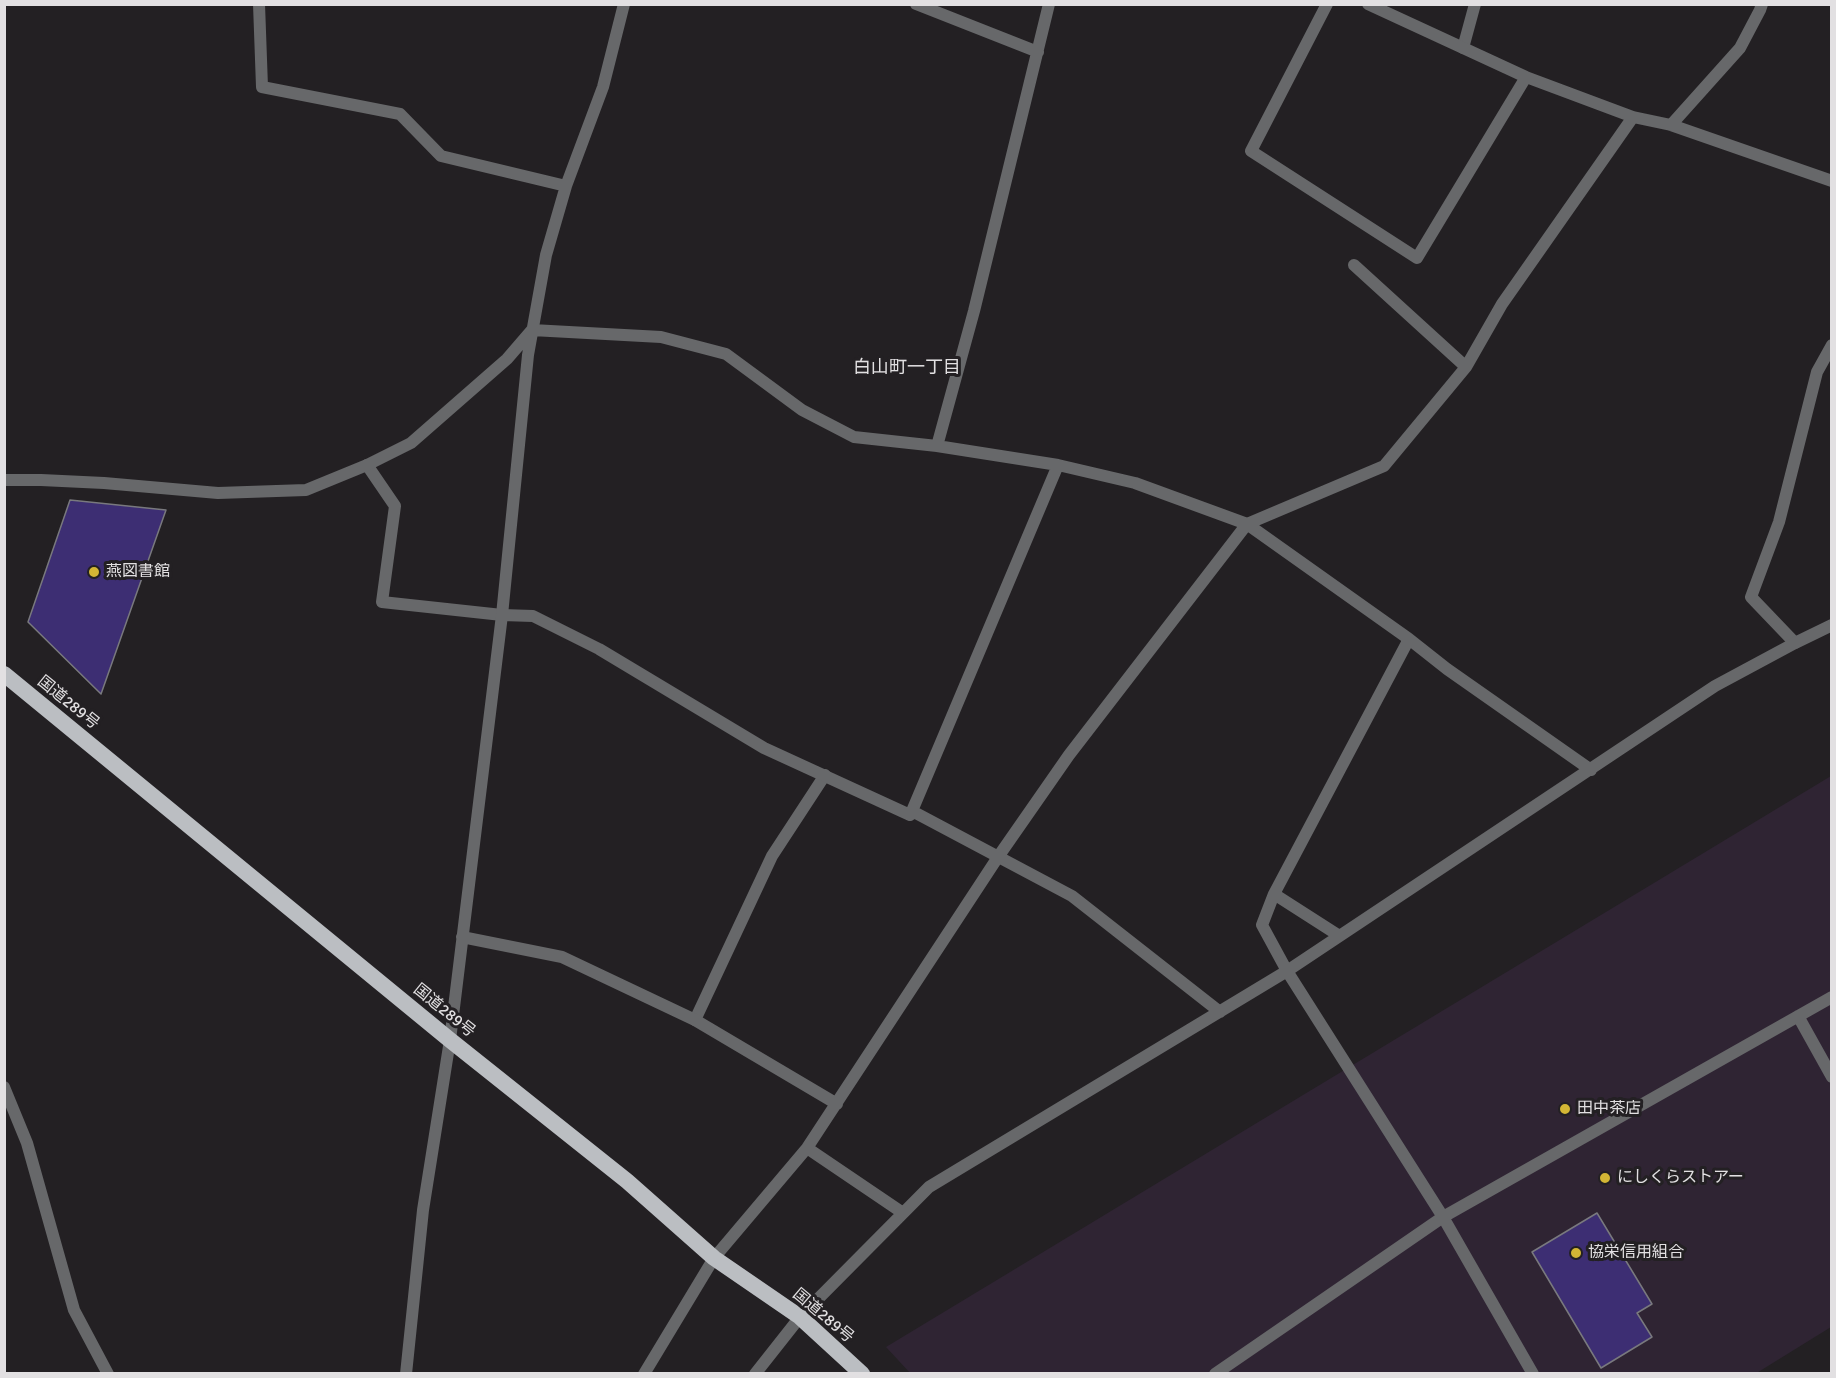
<!DOCTYPE html>
<html>
<head>
<meta charset="utf-8">
<style>
	body { margin:0 }
	#map { position:relative; width:1836px; height:1378px; overflow:hidden; background:#232023; font-family:Signika,sans-serif }
	canvas { display:block }
	.frame { position:absolute; inset:0; border:6px solid #e2e0e2; pointer-events:none }
</style>
</head>
<body>
<div id="map">
<canvas width="1836" height="1378"></canvas>
<div class="frame"></div>
</div>
<script>
const c = document.querySelector('canvas').getContext('2d');
c.lineJoin = 'round';
function fillPath(path, color) {
  c.fillStyle = color;
  c.fill(path, 'evenodd');
}
function trace(path, color, width, dash) {
  c.strokeStyle = color;
  c.lineWidth = width;
  c.lineCap = dash ? 'butt' : 'round';
  c.setLineDash(dash || []);
  c.stroke(path);
}
function label(font, color, halo, rows, align = 'center') {
  c.font = font + ' Signika,"Noto Sans JP",sans-serif';
  c.lineWidth = 6;
  c.setLineDash([]);
  c.textBaseline = 'middle';
  c.strokeStyle = halo;
  c.fillStyle = color;
  for (const [text, x, y, turn = 0] of rows) {
    c.save();
    c.translate(x, y);
    c.rotate((+turn || 0) * Math.PI / 180);
    c.textAlign = isNaN(turn) ? turn : align;
    if (halo) c.strokeText(text, 0, 0);
    c.fillText(text, 0, 0);
    c.restore();
  }
}
const commercial = new Path2D(`
	M1831,776V1327L1755,1374H911L886,1347Z`);
const building = new Path2D(`
	M70,500L166,510L101,694L28,622Z
	M1597,1213L1652,1304L1637,1313L1652,1337L1601,1368L1532,1252Z`);
const service = new Path2D(`
	M1463,48L1475,4
	M367,465L395,506L382,602L502,615
	M1795,643L1751,597L1779,522L1817,372L1832,345
	M695,1020L772,856L825,775`);
const minor = new Path2D(`
	M259,4L262,87L400,114L441,156L566,186
	M916,4L1038,52
	M1327,4L1251,151L1417,258L1526,77
	M1368,4L1526,77L1633,117L1671,125L1832,181
	M1671,125L1740,48L1760,10L1762,4
	M1354,265L1466,367
	M532,330L661,337L726,354L802,410L854,437L937,446L1058,465L1135,483L1247,524L1409,639L1447,669L1591,770
	M937,446L974,311L1049,4
	M4,480H41L104,483L218,493L306,490L367,465L411,443L507,359L532,330
	M502,615L533,616L599,649L764,748L910,815L912,811L1072,896L1220,1012
	M912,811L1058,465
	M1274,894L1262,925L1287,971L1443,1217L1533,1374
	M1338,935L1274,894L1409,639
	M462,937L562,957L695,1020L837,1104
	M1798,1016L1832,1077
	M4,1087L27,1143L74,1310L108,1374
	M807,1148L903,1213
	M406,1374L423,1210L450,1040L502,615L528,355L546,255L566,186L603,87L624,4
	M644,1374L714,1258L807,1148L998,857L1069,755L1247,524L1384,466L1466,367L1502,304L1633,117
	M755,1374L800,1317L929,1187L1287,971L1715,686L1795,643L1832,625
	M1215,1374L1443,1217L1832,997`);
const trunk = new Path2D(`
	M4,674L450,1040L627,1181L714,1258L800,1317L862,1374`);
const markers = [
	[94,572,6,"#d3b635"],
	[1565,1109,6,"#d3b635"],
	[1605,1178,6,"#d3b635"],
	[1576,1253,6,"#d3b635"]
];
const poiNames = [
	["燕図書館",106,572],
	["田中茶店",1577,1109],
	["にしくらストアー",1617,1178],
	["協栄信用組合",1588,1253]
];
const streetNames = [
	["国道289号",68,703,39],
	["国道289号",444,1011,39],
	["国道289号",823,1316,40]
];
const neighbourhoodNames = [
	["白山町一丁目",907,368]
];
fillPath(commercial, '#2f2433');
fillPath(building, '#3d2e73');
trace(building, '#79797e', 1.5);
trace(service, '#67686a', 12);
trace(minor, '#67686a', 12);
trace(trunk, '#bbbec2', 16);
for (const [x, y, r, color] of markers) {
  const dot = new Path2D();
  dot.arc(x, y, r, 0, 2 * Math.PI);
  c.fillStyle = color;
  c.fill(dot);
  trace(dot, '#232023', 2);
}
label('16px', '#e2e0e2', '#232023', poiNames, 'left');
label('16px', '#e2e0e2', '#232023', streetNames);
label('18px', '#e2e0e2', '#232023', neighbourhoodNames);
</script>
</body>
</html>
